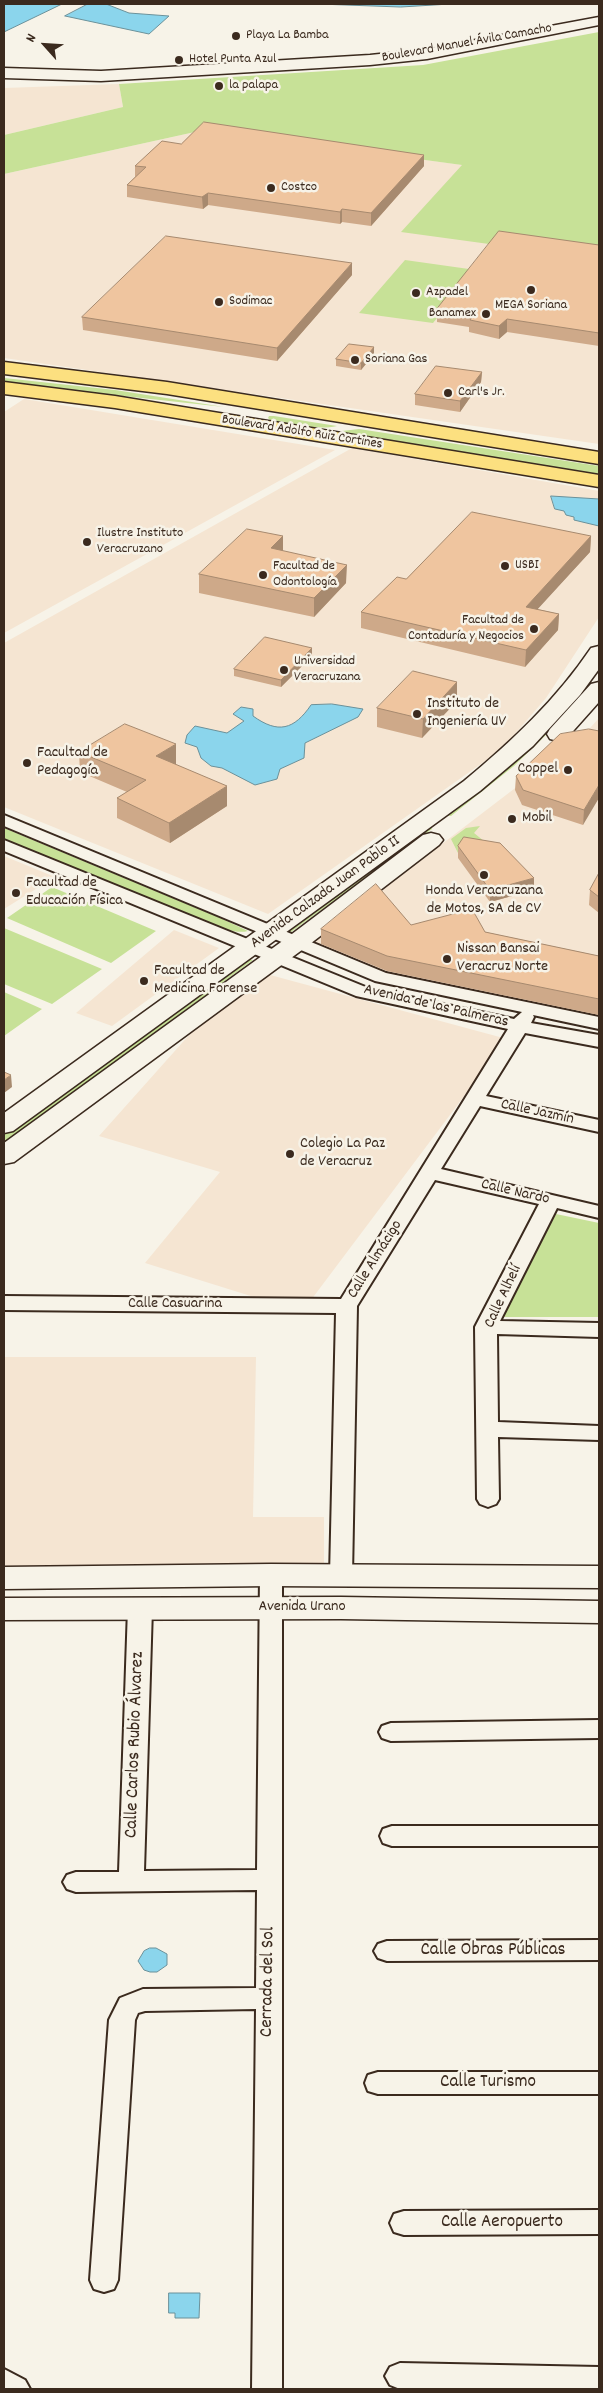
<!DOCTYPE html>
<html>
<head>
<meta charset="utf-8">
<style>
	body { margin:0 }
	#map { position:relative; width:603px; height:2393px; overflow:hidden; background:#f7f3e8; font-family:Dekko,sans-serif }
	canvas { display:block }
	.frame { position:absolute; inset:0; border:5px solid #3b2a1e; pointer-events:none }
	.north { position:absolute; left:20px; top:20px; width:50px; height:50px; -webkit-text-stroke:4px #f7f3e8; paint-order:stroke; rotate:296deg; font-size:14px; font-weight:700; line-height:20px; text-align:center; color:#3b2a1e }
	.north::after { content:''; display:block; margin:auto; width:18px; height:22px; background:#3b2a1e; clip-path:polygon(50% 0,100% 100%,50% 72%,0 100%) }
</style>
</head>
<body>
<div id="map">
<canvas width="603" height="2393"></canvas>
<div class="frame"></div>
<div class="north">N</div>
</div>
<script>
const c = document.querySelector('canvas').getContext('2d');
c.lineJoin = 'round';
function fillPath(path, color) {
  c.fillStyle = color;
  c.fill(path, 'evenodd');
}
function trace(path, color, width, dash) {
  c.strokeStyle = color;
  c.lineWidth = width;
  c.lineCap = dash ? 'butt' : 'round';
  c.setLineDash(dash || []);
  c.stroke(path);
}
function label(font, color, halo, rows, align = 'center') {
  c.font = font + ' Dekko,sans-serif';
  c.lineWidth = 5;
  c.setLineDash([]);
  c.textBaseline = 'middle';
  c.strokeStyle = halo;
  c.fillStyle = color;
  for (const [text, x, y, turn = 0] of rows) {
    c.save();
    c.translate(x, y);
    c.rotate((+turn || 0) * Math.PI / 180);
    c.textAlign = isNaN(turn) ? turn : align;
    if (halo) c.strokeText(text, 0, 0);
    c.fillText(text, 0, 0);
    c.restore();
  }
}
const built = new Path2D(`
	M119,84L123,107L4,135V88Z
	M204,130L463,165L599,259V444L4,358V174Z
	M24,399L335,450L4,633V412Z
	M352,448L599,491V617L546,698L502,749L268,914L4,807V643Z
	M599,718V1022L399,982L311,944L582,737Z
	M4,856L55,877L4,909Z
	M174,930L219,948L112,1026L76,1013Z
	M248,969L507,1039L302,1312L145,1263L220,1172L99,1136Z
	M4,1357H256L253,1517H324V1564L4,1567Z`);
const green = new Path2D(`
	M599,32V259L401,232L462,165L204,130L4,174V135L123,107L119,84L423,65Z
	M405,260L476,270L433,323L359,313Z
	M4,378L115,390L224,407L4,383Z
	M269,416H274L337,426C316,431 292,423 270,420L268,418Z
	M359,429L599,466V474L333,432Z
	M545,731L547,734L514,766L451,816L445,815Z
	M431,826L432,829L291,932L286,931Z
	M480,826L474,833L500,854L458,853L451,839L466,828Z
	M4,828L218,917L248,931C228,936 207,917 186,915L4,842Z
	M52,887L156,931L111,963L7,918Z
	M4,928L102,969L52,1004L4,984Z
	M247,959L253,960L4,1144V1135Z
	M4,992L42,1009L4,1036Z
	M556,1214L599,1223V1317H503Z`);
const water = new Path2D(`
	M4,4H62L4,32Z
	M88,4H106L129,13L169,16L149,34L65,16Z
	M319,4H450L401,7Z
	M551,496L599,499V526L574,520V517L566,515L564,511L555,509Z
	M332,704L363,709L358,717L305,743L304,758L280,769L277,779L255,785L222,768L211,766L201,758L197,747L185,743L187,735L195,726L227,733L244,721L233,714L241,707L253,709V716C278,734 294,730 311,705Z
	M150,1948H156L167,1954V1965L157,1972H150L144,1970L138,1961L144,1951Z
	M169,2293H200L199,2318H175V2313H169Z`);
const street = new Path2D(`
	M4,815L386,973L599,1017V1029L533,1015L534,1017L531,1023L599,1035V1047L525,1033L486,1096L599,1120V1132L480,1106L441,1169L599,1206V1218L557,1208L500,1321L599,1323V1337L497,1334L498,1422L599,1426V1440L498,1437L499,1499L496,1504L488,1507L480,1504L477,1499L475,1327L539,1204L435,1180L357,1306L352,1576L349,1582L341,1584L333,1582L330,1576L336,1313L4,1310V1296L341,1299L508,1029L356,996L4,851V840L368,988L514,1019L522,1012L375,981L4,826Z
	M271,1567L279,1569L282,1575V2389H252L256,2009L145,2011L138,2013L135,2020L118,2280L114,2289L104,2292L94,2289L90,2280L109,2020L120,1998L143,1989L256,1988L257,1890L76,1892L67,1889L63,1882L67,1875L76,1872H119L128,1608L132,1602L140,1600L148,1602L152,1608L144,1871L257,1870L260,1575L263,1569Z
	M599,1720V1738L391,1741L382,1738L379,1732L382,1726L391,1723Z
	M392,1826H599V1846H392L383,1843L380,1836L383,1829Z
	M599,1940V1960L387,1961L378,1958L374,1951L378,1944L387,1941Z
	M378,2072H599V2094H378L368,2091L365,2083L368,2075Z
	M599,2210V2234L404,2235L394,2232L390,2223L394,2214L404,2211Z
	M400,2363L599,2367V2389H400L390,2385L385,2376L390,2367Z
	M4,2369L25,2380L30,2389H4Z`);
const secondary = new Path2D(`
	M599,17V25L427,59L370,65L101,81L4,78V68L101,71L370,55L427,49Z
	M599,646V669L580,695L533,746L480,791L13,1131L4,1133V1113L464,781C512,741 556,700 591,648Z
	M599,682V702L566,739L558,741L550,739L547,734L550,729L591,684Z
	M431,833L439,835L443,840L439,845L306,947L14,1162L4,1164V1143L288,937L423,835Z
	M271,1564L599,1566V1588L271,1586L4,1589V1567Z
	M341,1597L599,1601V1623L341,1619L4,1620V1598Z`);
const primary = new Path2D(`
	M4,362L167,382L599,452V464L167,394L4,374Z
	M4,382L115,396L599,475V487L115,408L4,394Z`);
const wall = new Path2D(`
	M181,144L424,155V166L371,226L342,222L340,224L208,205L203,209L127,197V185L135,177V166Z
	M599,245V346L507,332L499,339L469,332V327L437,322V309Z
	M352,275L277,361L83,330L82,317Z
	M374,347V354L361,370L336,366V359Z
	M482,372L481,382L460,412L415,405V394Z
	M283,536V551L346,583L314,617L199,593V574Z
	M591,536L590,552L537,609L559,614L558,630L525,667L361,628V612L406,579Z
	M312,648V656L281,687L234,676V669Z
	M457,682V701L422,738L377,727V708Z
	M599,731L583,825L522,805L515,790L516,776Z
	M79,752L176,764H175L227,806L170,843L117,818V798L127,792L80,772Z
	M458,846L534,890L490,902L458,858Z
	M599,873V913L589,905L590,890Z
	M411,925L485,932L599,956V1015L387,971L321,944V929Z`);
const shadedWall = new Path2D(`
	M424,155V166L371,226V213Z
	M208,193V205L203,209L202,197Z
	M342,209V222L340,224V212Z
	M352,263V275L277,361V348Z
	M507,319V332L499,339V326Z
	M374,347V354L361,370V363Z
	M482,372L481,382L460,412V401Z
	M283,536V555L271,548Z
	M591,536L590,552L525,623L526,607Z
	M347,565L346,583L314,617V598Z
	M559,614L558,630L525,667L526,650Z
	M312,648V656L281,687V680Z
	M457,682V701L422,738L423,719Z
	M176,744V764L157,776L156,756Z
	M599,785V798L583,825L584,810Z
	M227,786V806L170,843L169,823Z
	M534,878V890L490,902V890Z
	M11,1075L12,1087L4,1093V1080Z`);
const building = new Path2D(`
	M204,122L424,155L371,213L342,209L340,212L208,193L202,197L127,185L146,167L135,166L162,141L181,144Z
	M499,231L599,245V333L507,319L499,326L470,320L474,315L437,309Z
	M166,236L352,263L277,348L82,317Z
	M349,344L374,347L361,363L336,359Z
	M436,366L482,372L460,401L415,394Z
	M472,512L591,536L526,607L559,614L526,650L361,612L397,577L406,579Z
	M247,529L283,536L271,548L347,565L314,598L199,574Z
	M265,637L312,648L281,680L234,669Z
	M413,671L457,682L423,719L377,708Z
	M125,724L176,744L156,756L227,786L169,823L117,798L146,780L79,752Z
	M589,729L599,731V785L584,810L523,790L516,776L560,734Z
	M464,837L500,843L534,878L490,890L458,846Z
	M599,873V897L590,890Z
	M376,884L411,925L472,909L485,932L599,956V999L387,956L321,929Z
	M4,1072L11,1075L4,1080Z`);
const markers = [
	[236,36,5,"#3b2a1e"],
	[179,60,5,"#3b2a1e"],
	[219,86,5,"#3b2a1e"],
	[271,188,5,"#3b2a1e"],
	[531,290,5,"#3b2a1e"],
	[416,293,5,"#3b2a1e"],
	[219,302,5,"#3b2a1e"],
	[486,314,5,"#3b2a1e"],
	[355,360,5,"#3b2a1e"],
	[448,393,5,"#3b2a1e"],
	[87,542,5,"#3b2a1e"],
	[505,566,5,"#3b2a1e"],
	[263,575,5,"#3b2a1e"],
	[534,629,5,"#3b2a1e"],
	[284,670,5,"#3b2a1e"],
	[417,714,5,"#3b2a1e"],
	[27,763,5,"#3b2a1e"],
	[568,770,5,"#3b2a1e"],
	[512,819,5,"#3b2a1e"],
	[484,875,5,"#3b2a1e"],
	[16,893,5,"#3b2a1e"],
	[447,959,5,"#3b2a1e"],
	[144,981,5,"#3b2a1e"],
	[290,1154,5,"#3b2a1e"]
];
const farPoinames = [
	["Playa La Bamba",246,36],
	["Hotel Punta Azul",189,60],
	["la palapa",229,86],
	["Costco",281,188],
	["Azpadel",426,293],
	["Sodimac",229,302],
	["MEGA Soriana",531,306,"center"],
	["Banamex",476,314,"right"],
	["Soriana Gas",365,360],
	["Carl's Jr.",458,393],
	["Ilustre Instituto",97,534],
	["Veracruzano",97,550],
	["USBI",515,566],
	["Facultad de",273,567],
	["Odontología",273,583],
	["Facultad de",524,621,"right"],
	["Contaduría y Negocios",524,637,"right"],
	["Universidad",294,662],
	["Veracruzana",294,678]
];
const farStreetnames = [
	["Boulevard Manuel Ávila Camacho",467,44,-10],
	["Boulevard Adolfo Ruiz Cortines",302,433,9]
];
const poiNames = [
	["Instituto de",427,705],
	["Ingeniería UV",427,723],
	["Facultad de",37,754],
	["Pedagogía",37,772],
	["Coppel",558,770,"right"],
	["Mobil",522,819],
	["Facultad de",26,884],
	["Educación Física",26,902],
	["Honda Veracruzana",484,892,"center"],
	["de Motos, SA de CV",484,910,"center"],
	["Nissan Bansai",457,950],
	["Veracruz Norte",457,968],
	["Facultad de",154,972],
	["Medicina Forense",154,990],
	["Colegio La Paz",300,1145],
	["de Veracruz",300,1163]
];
const streetNames = [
	["Avenida Calzada Juan Pablo II",326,893,-36],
	["Avenida de las Palmeras",436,1007,13],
	["Calle Jazmín",537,1113,12],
	["Calle Nardo",515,1193,13],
	["Calle Almácigo",376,1260,-58],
	["Calle Alhelí",504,1297,-65],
	["Calle Casuarina",175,1305],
	["Avenida Urano",302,1608]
];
const nearStreetnames = [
	["Calle Carlos Rubio Álvarez",136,1745,-88],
	["Calle Obras Públicas",493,1951],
	["Cerrada del Sol",269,1982,-89],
	["Calle Turismo",488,2083],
	["Calle Aeropuerto",502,2223]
];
fillPath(built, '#f5e5d2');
fillPath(green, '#c7e197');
fillPath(water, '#8bd5ec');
trace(water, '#6b919a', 1);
trace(street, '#3b2a1e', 4);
trace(secondary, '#3b2a1e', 3);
trace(primary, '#3b2a1e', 3);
fillPath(street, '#f7f3e8');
fillPath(secondary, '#f7f3e8');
fillPath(primary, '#fce080');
fillPath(wall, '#cea989');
fillPath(shadedWall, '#a78a6f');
fillPath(building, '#efc59f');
trace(building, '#a78a6f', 1);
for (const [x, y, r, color] of markers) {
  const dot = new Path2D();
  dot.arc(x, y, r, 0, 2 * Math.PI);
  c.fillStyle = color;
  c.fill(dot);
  trace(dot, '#f7f3e8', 2);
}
label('14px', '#3b2a1e', '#f7f3e8', farPoinames, 'left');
label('14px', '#3b2a1e', '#f7f3e8', farStreetnames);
label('16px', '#3b2a1e', '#f7f3e8', poiNames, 'left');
label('16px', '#3b2a1e', '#f7f3e8', streetNames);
label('19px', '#3b2a1e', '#f7f3e8', nearStreetnames);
</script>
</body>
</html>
